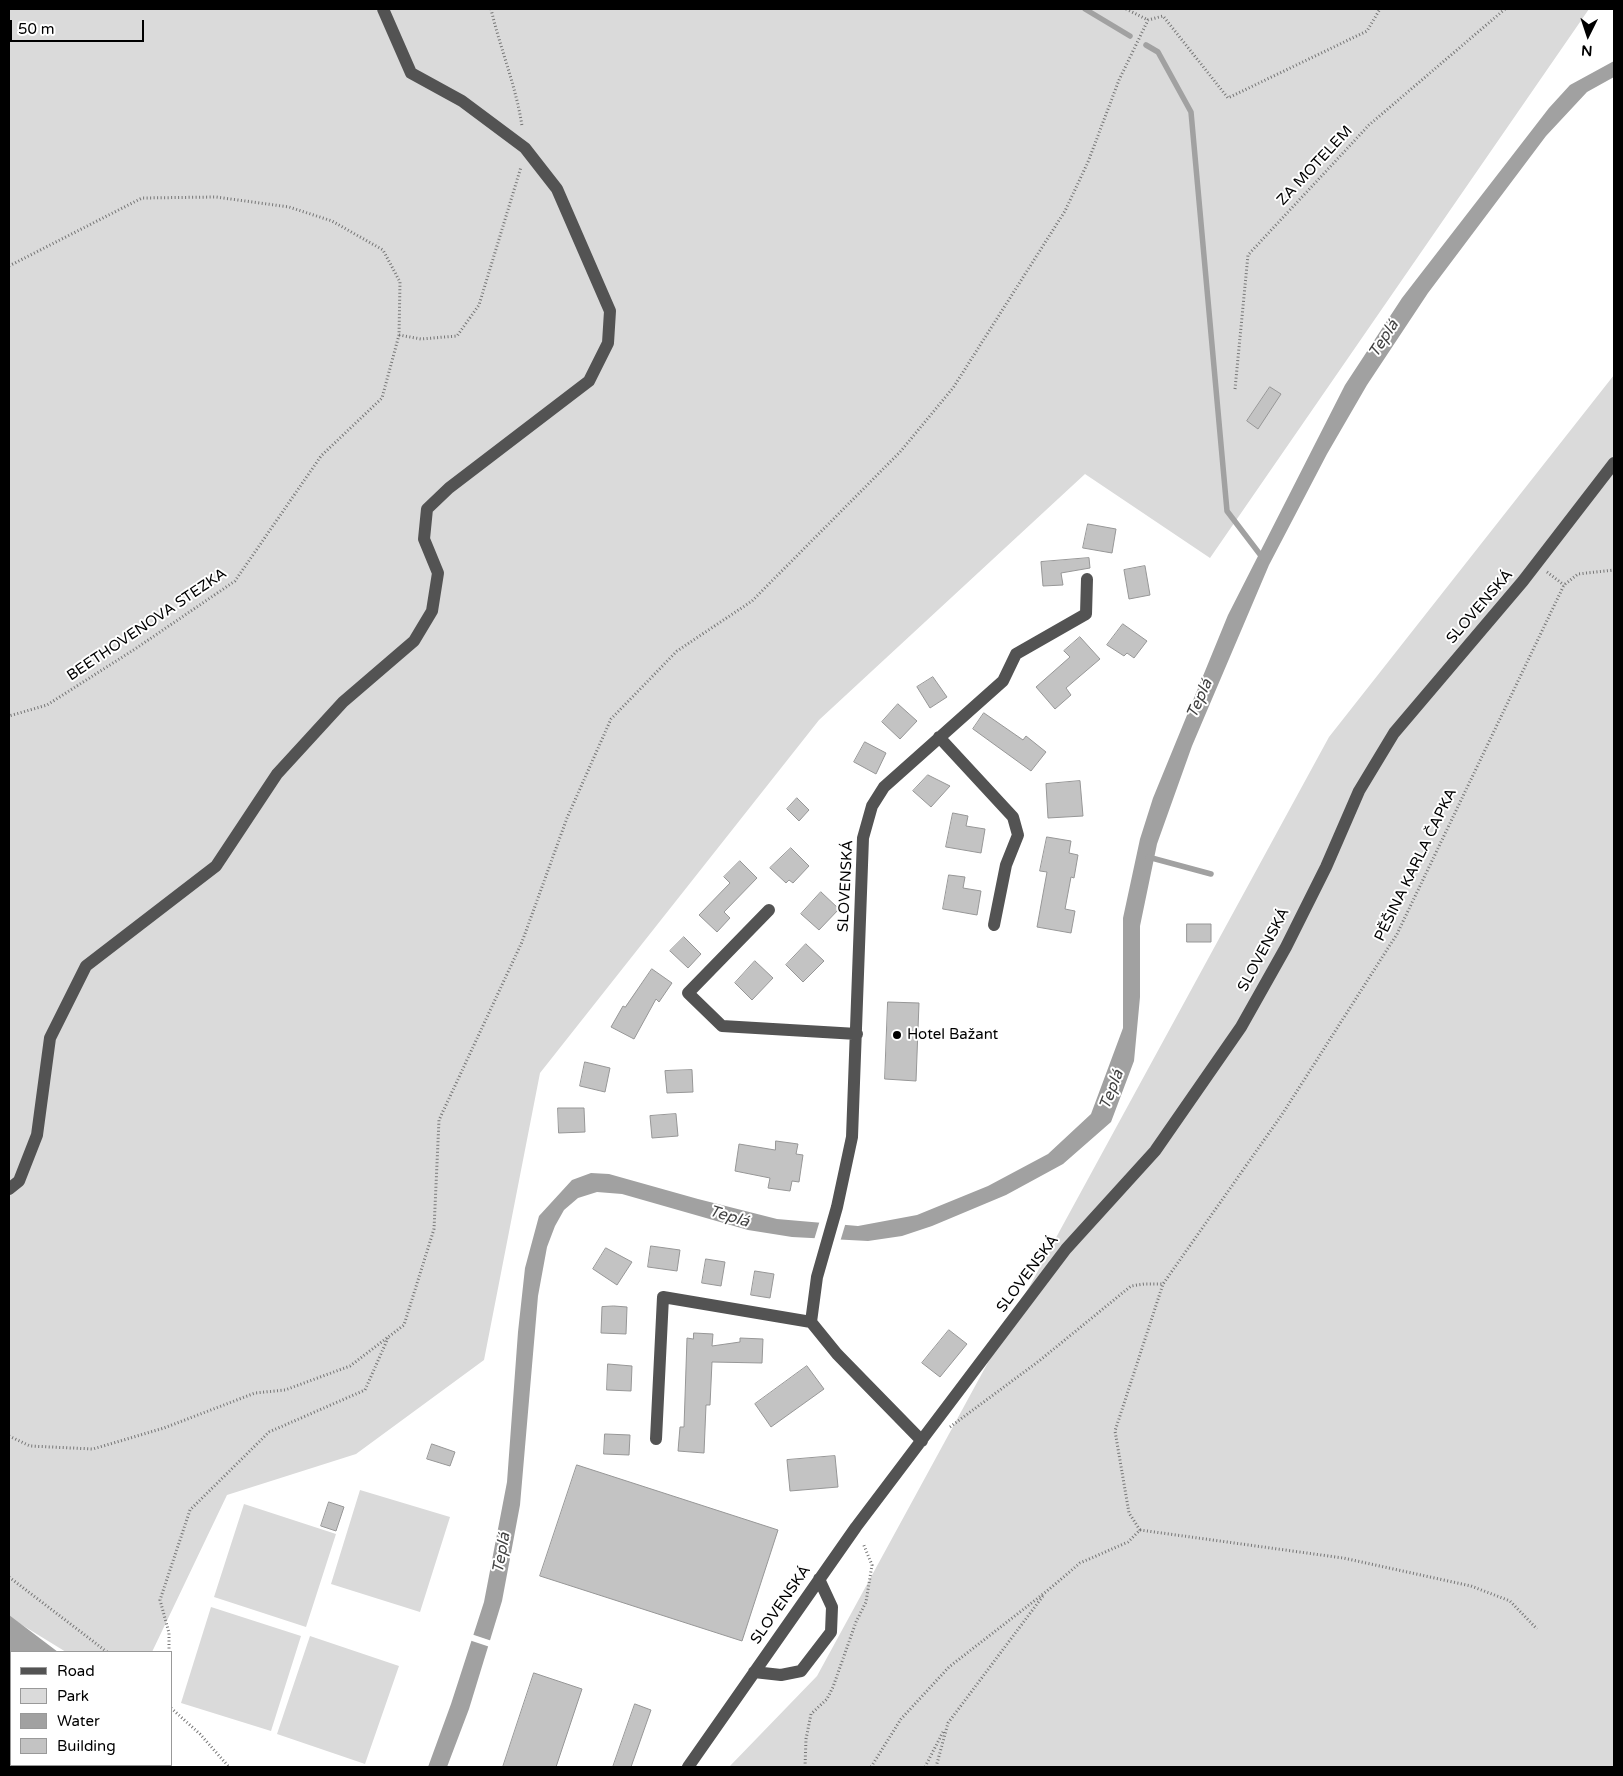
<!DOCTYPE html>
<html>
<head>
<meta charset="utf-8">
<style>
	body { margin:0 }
	#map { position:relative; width:1623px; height:1776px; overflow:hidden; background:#fff; font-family:"Varela Round",sans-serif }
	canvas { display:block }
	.frame { position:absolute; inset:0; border:10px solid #000; pointer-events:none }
	.legend { position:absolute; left:10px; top:1651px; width:162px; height:115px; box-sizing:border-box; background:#fff; border:1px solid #999; margin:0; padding:6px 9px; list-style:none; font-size:15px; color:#000 }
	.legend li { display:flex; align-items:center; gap:10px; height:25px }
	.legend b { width:25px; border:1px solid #999 }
	.north { position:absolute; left:1563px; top:10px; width:50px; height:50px; -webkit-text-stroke:4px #fff; paint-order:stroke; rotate:184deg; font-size:14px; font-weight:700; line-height:20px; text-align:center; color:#000 }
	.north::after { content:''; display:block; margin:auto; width:18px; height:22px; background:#000; clip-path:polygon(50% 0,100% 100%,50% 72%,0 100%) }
	.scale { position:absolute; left:10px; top:20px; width:134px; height:22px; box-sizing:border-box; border:2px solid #000; border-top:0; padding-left:6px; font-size:15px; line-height:18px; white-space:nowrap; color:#000; -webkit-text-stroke:4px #fff; paint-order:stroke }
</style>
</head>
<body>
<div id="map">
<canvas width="1623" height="1776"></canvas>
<div class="frame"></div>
<ul class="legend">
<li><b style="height:6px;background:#535353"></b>Road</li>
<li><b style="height:14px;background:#dadada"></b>Park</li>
<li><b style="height:14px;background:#a1a1a1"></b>Water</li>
<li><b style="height:14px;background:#c3c3c3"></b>Building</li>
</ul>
<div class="north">N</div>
<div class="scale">50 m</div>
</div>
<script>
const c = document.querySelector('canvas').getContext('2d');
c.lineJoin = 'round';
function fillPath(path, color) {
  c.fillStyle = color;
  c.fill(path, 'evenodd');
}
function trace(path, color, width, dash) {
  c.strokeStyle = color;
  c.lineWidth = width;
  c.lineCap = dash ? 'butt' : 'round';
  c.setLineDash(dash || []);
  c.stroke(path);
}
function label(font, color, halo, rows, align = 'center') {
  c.font = font + ' "Varela Round",sans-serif';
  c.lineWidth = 4;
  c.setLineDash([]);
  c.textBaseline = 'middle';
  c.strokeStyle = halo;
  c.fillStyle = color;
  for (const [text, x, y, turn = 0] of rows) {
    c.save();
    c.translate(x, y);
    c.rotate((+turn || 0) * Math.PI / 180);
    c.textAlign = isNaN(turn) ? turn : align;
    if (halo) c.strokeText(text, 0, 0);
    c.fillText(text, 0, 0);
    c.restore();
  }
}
const green = new Path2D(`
	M9,9H1589L1210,558L1085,474L819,720L540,1073L484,1360L356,1454L227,1495L152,1652H66L9,1617Z
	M1614,375V1767H729L817,1676L1329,737Z
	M360,1490L450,1517L420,1612L331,1584Z
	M244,1504L336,1534L306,1627L214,1597Z
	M211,1607L301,1636L271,1731L181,1703Z
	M310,1636L399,1666L365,1764L277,1734Z`);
const water = new Path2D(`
	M1614,61V77L1587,92L1546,136L1428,293L1367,385L1327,454L1269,565L1192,746L1157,844L1140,926V997L1134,1061L1111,1122L1063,1164L1006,1195L932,1226L902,1236L868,1241L792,1237L748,1230L622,1194L597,1192L578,1198L564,1210L555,1226L547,1247L538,1296L520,1505L502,1601L469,1709L447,1767H428L451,1704L484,1602L507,1482L518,1332L525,1268L539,1216L572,1180L591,1173L609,1174L698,1199L777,1219L858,1226L917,1215L988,1186L1048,1154L1091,1114L1123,1028V918L1140,839L1153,798L1228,615L1345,385L1402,298L1549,108L1570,85Z
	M9,1615L58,1652H11V1654L9,1651Z`);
const pier = new Path2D(`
	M820,1220L846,1222L840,1242L814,1240Z
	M471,1634L492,1641L490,1647L469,1640Z`);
const stream = new Path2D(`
	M1085,9L1130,36
	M1146,45L1158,52L1191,112L1227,511L1262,557
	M1148,857L1211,874`);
const building = new Path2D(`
	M1270,387L1281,394L1258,429L1247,421Z
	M1088,524L1116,529L1112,553L1083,548Z
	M1089,558L1090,568L1061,573L1063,585L1043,586L1041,562Z
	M1145,566L1150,595L1129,599L1124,570Z
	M1123,624L1147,641L1134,658L1127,653L1124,656L1107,645Z
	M1080,637L1100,659L1066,688L1071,695L1055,709L1036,687L1070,657L1064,651Z
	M933,677L947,697L930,708L917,687Z
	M898,704L917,721L900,739L882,722Z
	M984,713L1023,740L1026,736L1046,752L1031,771L973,729Z
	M865,742L886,753L876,774L854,762Z
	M928,775L950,786L931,807L913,791Z
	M1080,781L1083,816L1048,818L1046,784Z
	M797,798L809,810L799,821L787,809Z
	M953,813L968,816L966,826L985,829L981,853L946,847Z
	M1047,837L1071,841L1069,853L1078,855L1074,878L1071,877L1065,909L1075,911L1071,933L1037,927L1047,872L1040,871Z
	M791,848L809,866L793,883L789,880L786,883L770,868Z
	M740,861L757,878L724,912L730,918L717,932L699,915L730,883L724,877Z
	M949,875L965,877L963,888L981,891L977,915L943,909Z
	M821,892L839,909L819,930L801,914Z
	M1187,924H1211V942H1187Z
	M684,937L701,954L688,968L670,951Z
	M806,944L824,961L803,982L786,965Z
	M755,961L773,978L752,1000L735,983Z
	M652,969L672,983L659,1002L656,999L634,1039L611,1027L623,1006L625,1007Z
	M888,1002L919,1003L916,1081L885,1079Z
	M585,1062L610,1068L605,1092L580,1086Z
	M692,1070L693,1092L667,1093L665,1071Z
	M558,1108H584L585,1132L559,1133Z
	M676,1114L678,1136L652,1138L650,1116Z
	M776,1141L798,1144L796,1154L803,1155L799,1182L792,1181L790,1191L768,1188L770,1178L735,1171L739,1144L775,1150Z
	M651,1246L680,1250L677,1271L648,1267Z
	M606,1248L632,1262L617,1285L593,1269Z
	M706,1259L725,1262L721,1286L702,1283Z
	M755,1271L774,1274L770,1298L751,1295Z
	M614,1306L627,1307L626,1334L601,1333L602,1307Z
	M949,1330L967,1344L940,1377L922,1363Z
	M694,1333L713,1334L712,1346L740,1342V1338L763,1339L762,1363L712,1362L710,1405H706L704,1453L678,1451L680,1427H684L687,1338L693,1339Z
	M608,1364L632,1366L631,1391L607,1390Z
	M807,1366L824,1389L771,1427L755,1404Z
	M605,1434L630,1435L629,1455L604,1454Z
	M432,1444L455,1452L450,1466L427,1459Z
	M835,1456L838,1487L790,1491L787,1460Z
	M577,1465L778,1530L742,1641L540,1576Z
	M329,1502L344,1507L336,1531L321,1526Z
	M534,1673L582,1689L556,1767H503Z
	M635,1704L651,1710L631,1767H613Z`);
const path = new Path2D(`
	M491,9C500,48 516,86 522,126
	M1126,9L1148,20
	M9,266L142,198L216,197L289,207L332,221L383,250L400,282L399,335L382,398L321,456L235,581L135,649L47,705L9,716
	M399,335L421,339L457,336L479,305L521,167
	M1235,389L1248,255L1369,125L1505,9
	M1547,572L1564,585
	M950,1427L1039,1361L1131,1286L1144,1284H1163
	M9,1436L30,1446L93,1449L164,1428L255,1393L285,1390L350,1366L404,1325L434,1229L439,1120L522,942L567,818L611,719L677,651L752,601L900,452L953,388L1065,211L1088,162L1119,80L1148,20L1163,16L1228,98L1367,31L1380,9
	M1140,1530L1343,1558L1471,1586L1510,1601L1537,1629
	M9,1577L107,1652
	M169,1652V1633L160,1600L190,1510L269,1432L365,1390L388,1338
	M171,1708L200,1734L229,1767
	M805,1767L806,1739L811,1714L827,1699L833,1687L856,1622L866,1602L872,1565L863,1543
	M871,1767L901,1719L949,1667L1047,1591L1080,1563L1128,1542L1140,1530L1129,1513L1115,1431L1163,1284L1283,1113L1397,934L1564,585L1578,574L1614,570
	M925,1767L944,1730
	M936,1767L948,1723L1043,1596`);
const minor = new Path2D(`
	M939,737L1013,817L1018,835L1006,865L994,925
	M769,910L688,993L722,1026L857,1034
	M9,1189L19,1181L37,1135L50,1038L86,966L216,866L277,774L343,702L414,641L432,611L438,573L424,539L427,509L449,488L589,381L608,343L610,311L557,189L525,148L462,101L411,73L383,9
	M656,1439L663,1297L811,1322
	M922,1441L837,1354L811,1322L817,1277L837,1207L852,1137L863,838L872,806L884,787L1003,681L1016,654L1086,614L1087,579
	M754,1672L781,1675L801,1671L831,1632L832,1607L819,1579
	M9,1751L11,1752
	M34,1765L38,1767
	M688,1767L856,1527L1066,1249L1155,1151L1241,1027L1286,947L1326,867L1359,791L1394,733L1523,581L1614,463`);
const markers = [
	[897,1035,5,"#000"]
];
const streetNames = [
	["ZA MOTELEM",1315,166,-47],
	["SLOVENSKÁ",1480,607,-49],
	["BEETHOVENOVA STEZKA",147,625,-34],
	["PĚŠINA KARLA ČAPKA",1416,865,-64],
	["SLOVENSKÁ",846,886,-87],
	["SLOVENSKÁ",1264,950,-62],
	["SLOVENSKÁ",1028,1274,-53],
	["SLOVENSKÁ",781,1605,-55]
];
const poiNames = [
	["Hotel Bažant",907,1035]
];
const waterNames = [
	["Teplá",1384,339,-57],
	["Teplá",1200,699,-66],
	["Teplá",1112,1090,-69],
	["Teplá",729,1217,17],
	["Teplá",502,1553,-80]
];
fillPath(green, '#dadada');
fillPath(water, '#a1a1a1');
fillPath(pier, '#fff');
trace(stream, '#a1a1a1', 5.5);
fillPath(building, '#c3c3c3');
trace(building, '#979797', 1);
trace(path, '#757575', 3, [1, 2.5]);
trace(minor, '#535353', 12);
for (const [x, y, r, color] of markers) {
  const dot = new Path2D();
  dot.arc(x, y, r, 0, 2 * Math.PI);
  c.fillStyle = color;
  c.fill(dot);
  trace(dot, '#fff', 2);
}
label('15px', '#000', '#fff', streetNames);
label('15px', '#000', '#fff', poiNames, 'left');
label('italic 16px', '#424242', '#fff', waterNames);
</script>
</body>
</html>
